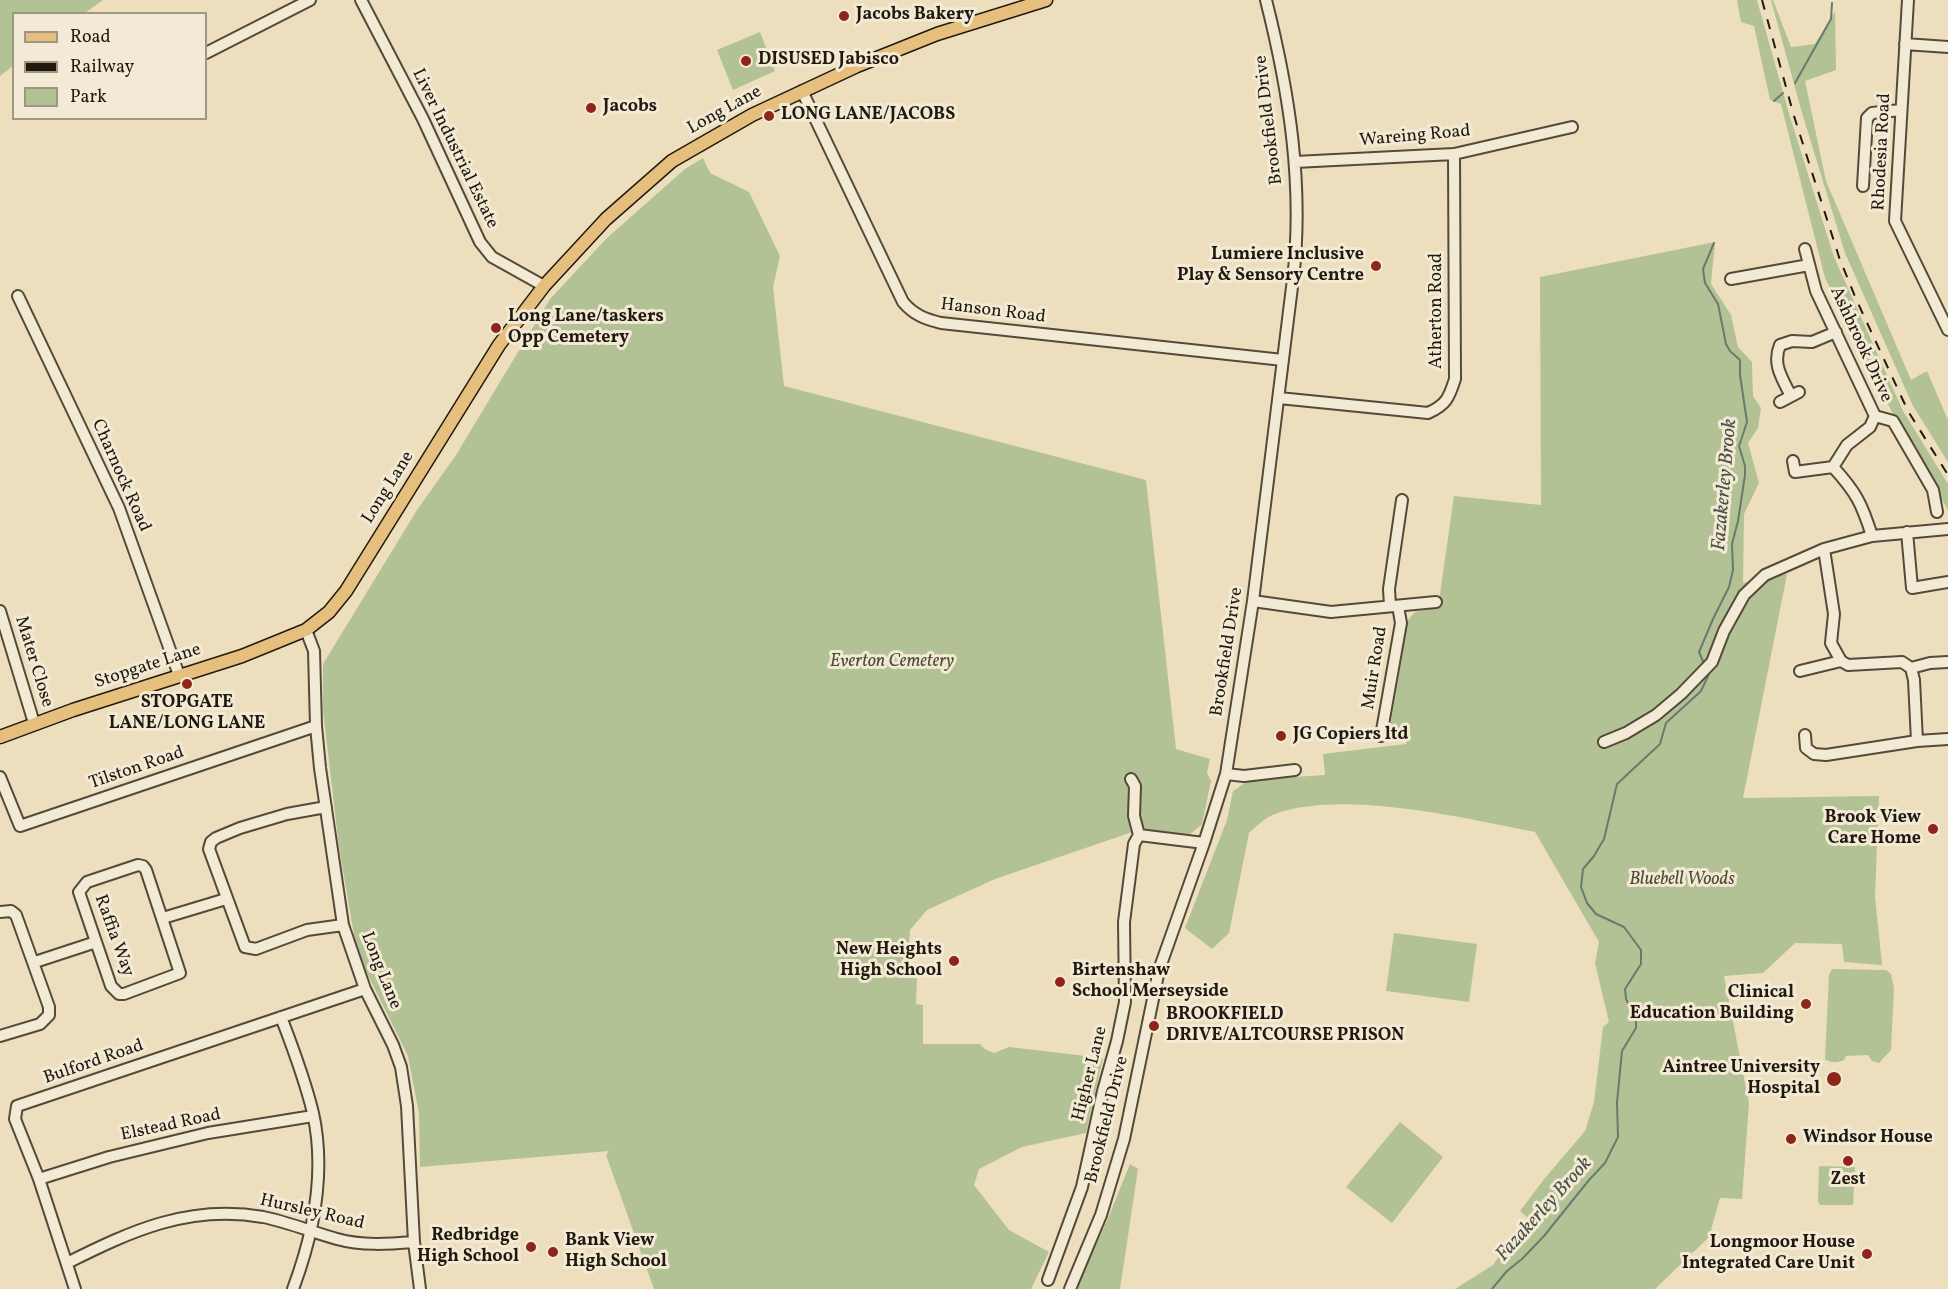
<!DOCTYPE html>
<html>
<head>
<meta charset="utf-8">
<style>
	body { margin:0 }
	#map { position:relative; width:1948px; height:1289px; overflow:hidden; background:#eddebe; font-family:Vollkorn,serif }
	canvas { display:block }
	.legend { position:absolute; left:12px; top:12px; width:195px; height:108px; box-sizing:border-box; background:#f3ead5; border:2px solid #9f9685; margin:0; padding:8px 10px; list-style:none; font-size:18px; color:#21190e }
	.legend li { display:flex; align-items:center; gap:12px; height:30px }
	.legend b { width:30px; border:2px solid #9f9685 }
</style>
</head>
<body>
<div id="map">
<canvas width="1948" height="1289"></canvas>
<ul class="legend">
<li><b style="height:8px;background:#e6bf7f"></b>Road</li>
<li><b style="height:8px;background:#21190e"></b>Railway</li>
<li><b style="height:16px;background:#b3c295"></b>Park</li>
</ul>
</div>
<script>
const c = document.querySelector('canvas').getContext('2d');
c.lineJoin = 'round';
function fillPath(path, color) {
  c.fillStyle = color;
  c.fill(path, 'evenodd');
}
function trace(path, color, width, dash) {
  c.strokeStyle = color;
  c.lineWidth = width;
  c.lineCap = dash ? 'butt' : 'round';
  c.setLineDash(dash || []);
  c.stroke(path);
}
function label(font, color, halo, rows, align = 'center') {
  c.font = font + ' Vollkorn,serif';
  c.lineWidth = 6;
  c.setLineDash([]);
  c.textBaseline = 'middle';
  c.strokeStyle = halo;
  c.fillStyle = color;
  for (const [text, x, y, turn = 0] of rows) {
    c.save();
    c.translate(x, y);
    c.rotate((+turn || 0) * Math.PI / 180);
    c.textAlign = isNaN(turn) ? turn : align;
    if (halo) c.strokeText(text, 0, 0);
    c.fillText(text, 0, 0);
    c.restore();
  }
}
const green = new Path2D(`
	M0,0H103L85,13L14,14L13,66L0,76Z
	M1737,0H1757L1790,117L1834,257L1903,411L1948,484V510L1893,414L1825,278L1781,104L1770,100L1754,26L1741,22Z
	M1771,0H1773L1791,47L1815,44L1835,11L1836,70L1805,81L1826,181L1911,380L1927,371L1948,420V462L1913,406L1845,253L1802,113Z
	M760,32L775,71L733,90L717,50Z
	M703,158L710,173L749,192L780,256L773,287L784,386L1146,480L1176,749L1210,759L1207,773L1211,781L1202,824L1189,835L1141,829L995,879L927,910L910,930L907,975L917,976L916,1004L923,1005V1044H980L985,1049L994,1053L1009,1047L1103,1058L1086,1133L1022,1147L979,1169L974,1185L1009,1230L1049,1252L1031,1289H654L606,1155L609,1151L420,1167L419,1114L408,1056L357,953L339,847L323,710V664L417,510L456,455L550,299L607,238L685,169Z
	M1715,242L1711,284L1731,315L1738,347L1752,362L1753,396L1761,408L1758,428L1748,443L1759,483L1744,514L1743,583L1787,574L1743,798L1879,796L1875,896L1882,965L1844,962L1842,944L1795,943L1763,973L1724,976L1749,1103L1742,1199L1720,1198L1709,1237L1655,1289H1455L1493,1265L1516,1232L1528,1218L1520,1211L1545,1178L1585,1131L1594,1102L1603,1027L1609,1022L1595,963L1599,942L1535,832C1464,818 1343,789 1275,814C1265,817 1256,827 1249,833L1229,933L1212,949L1185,928L1227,820L1233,791L1249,780L1325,775L1323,754L1406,744L1408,733L1390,728L1408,620L1415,612L1438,608L1454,496L1541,505L1540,277Z
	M1394,933L1477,944L1469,1002L1386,991Z
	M1832,969L1886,970L1891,974L1894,988L1891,1050L1879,1063L1872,1061L1868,1055L1846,1056L1844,1060C1838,1063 1830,1063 1825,1059L1829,975Z
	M1400,1122L1443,1157L1392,1223L1346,1187Z
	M1130,1164L1138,1169L1120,1289H1076L1109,1216Z
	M1821,1166L1855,1167L1853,1205H1820L1818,1201L1819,1167Z`);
const stream = new Path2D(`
	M1795,83L1831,19L1832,3
	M1774,101L1783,93
	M1705,666L1699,652L1713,619L1729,587L1733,570L1732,544L1738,521L1745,475V466L1739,446L1747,422L1740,375V360L1730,351L1726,344L1718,304L1705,283L1703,269L1714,243
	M1492,1289L1507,1271L1522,1259L1544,1236L1589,1180L1605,1163L1618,1137L1617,1102L1622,1051L1636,1028V1019L1626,999L1625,989L1641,964V950L1624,927L1596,914L1587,903L1581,887L1583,869L1594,856L1604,839L1617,784L1660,744L1666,723L1701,691L1709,674L1707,671`);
const minor = new Path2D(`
	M361,0L423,119L480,242L492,257L544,286
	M1908,0L1895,221L1948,330
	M1905,44L1948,47
	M206,53L310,0
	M802,91L903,302C914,315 925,319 941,323L1283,360
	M1295,162L1454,154L1572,127
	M1863,186L1867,118L1872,113L1901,110
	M1805,249L1816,291L1875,416L1870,427L1847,445L1833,467C1856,492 1862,504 1872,536
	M1731,279L1809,265
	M18,296L119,508L179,675
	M1791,396C1782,378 1772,364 1780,345L1792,341L1812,342L1836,332
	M1279,398L1428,413C1446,405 1449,398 1455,379L1454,154
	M1780,402L1799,392
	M1875,416L1893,421L1933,490L1937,512
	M1793,461L1795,472L1833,467
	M1907,532L1912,588L1948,582
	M1824,549L1834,614L1831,643L1841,661L1848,665L1902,662L1911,668L1914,680L1917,741L1948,739
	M1253,601L1331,612L1436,602
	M1390,606L1389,589L1402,500
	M0,611L34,723
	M306,630L314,651L316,726L320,768L343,925L365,989L393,1045L401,1067L407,1106L414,1242L420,1289
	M1911,668L1930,663L1948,662
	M1800,671L1841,661
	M1805,735L1806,748L1814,754L1826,755L1917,741
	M1381,736L1401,623L1398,606
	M1604,742L1626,733L1656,715L1681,694L1712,662L1724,631L1744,595L1765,575L1824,549L1872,536L1948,529
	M1226,774L1244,776L1295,770
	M0,777L20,826L316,726
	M1131,779L1135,786L1134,816L1139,835
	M326,807L287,814L240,828L216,838L211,842L209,849L245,947L256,949L307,930L343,925
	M138,865L143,866L146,870L180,973L124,994H119L111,986L79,892L87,882Z
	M0,912L11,911L16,915L49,1007V1015L40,1024L0,1036
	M163,918L226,899
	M35,962L96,942
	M281,1017C293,1048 305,1080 313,1113C326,1172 314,1233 293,1289
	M39,1179L109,1157L208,1133L313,1116
	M67,1263C131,1231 189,1204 263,1217C288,1222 312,1232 337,1239C362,1246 389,1244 414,1242
	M1048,1280L1082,1187L1103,1091L1117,1041L1125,1002L1124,922L1134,844L1139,835L1204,843
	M75,1289L39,1179L15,1119L17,1106L365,989
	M1070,1289L1101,1215L1124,1139L1159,970L1204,843L1226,774L1253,601L1293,279C1304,185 1289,91 1266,0`);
const major = new Path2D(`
	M0,737L73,710L242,656L306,630L329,612L346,591L499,345L544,286L606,219L672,161L752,115L857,66L937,34L1046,0`);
const rail = new Path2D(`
	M1762,0L1794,116L1839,257L1856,299L1908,411L1948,475`);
const markers = [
	[844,16,6,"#8f2418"],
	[746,61,6,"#8f2418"],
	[591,108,6,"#8f2418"],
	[769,116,6,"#8f2418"],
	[1376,266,6,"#8f2418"],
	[496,328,6,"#8f2418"],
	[187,684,6,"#8f2418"],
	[1281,736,6,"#8f2418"],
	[1933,829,6,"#8f2418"],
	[954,961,6,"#8f2418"],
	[1060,982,6,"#8f2418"],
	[1806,1004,6,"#8f2418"],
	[1154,1026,6,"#8f2418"],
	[1834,1079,8,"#8f2418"],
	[1791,1139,6,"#8f2418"],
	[1848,1161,6,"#8f2418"],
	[531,1247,6,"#8f2418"],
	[553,1252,6,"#8f2418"],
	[1867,1254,6,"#8f2418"]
];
const poiNames = [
	["Jacobs Bakery",856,16],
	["DISUSED Jabisco",758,61],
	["Jacobs",603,108],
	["LONG LANE/JACOBS",781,116],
	["Lumiere Inclusive",1364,256,"right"],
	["Play & Sensory Centre",1364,277,"right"],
	["Long Lane/taskers",508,318],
	["Opp Cemetery",508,339],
	["STOPGATE",187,704,"center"],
	["LANE/LONG LANE",187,725,"center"],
	["JG Copiers ltd",1293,736],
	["Brook View",1921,819,"right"],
	["Care Home",1921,840,"right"],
	["New Heights",942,951,"right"],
	["High School",942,972,"right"],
	["Birtenshaw",1072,972],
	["School Merseyside",1072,993],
	["Clinical",1794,994,"right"],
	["Education Building",1794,1015,"right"],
	["BROOKFIELD",1166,1016],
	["DRIVE/ALTCOURSE PRISON",1166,1037],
	["Aintree University",1820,1069,"right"],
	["Hospital",1820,1090,"right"],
	["Windsor House",1803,1139],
	["Zest",1848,1181,"center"],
	["Redbridge",519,1237,"right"],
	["High School",519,1258,"right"],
	["Bank View",565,1242],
	["High School",565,1263],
	["Longmoor House",1855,1244,"right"],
	["Integrated Care Unit",1855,1265,"right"]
];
const streetNames = [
	["Long Lane",725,111,-29],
	["Brookfield Drive",1270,120,-97],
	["Wareing Road",1415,137,-5],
	["Liver Industrial Estate",454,149,64],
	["Rhodesia Road",1883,152,-87],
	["Atherton Road",1438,311,-90],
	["Hanson Road",993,312,7],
	["Ashbrook Drive",1860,345,65],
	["Charnock Road",120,476,66],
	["Long Lane",389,488,-58],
	["Brookfield Drive",1228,652,-81],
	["Mater Close",33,662,73],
	["Stopgate Lane",148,667,-18],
	["Muir Road",1376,668,-81],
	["Tilston Road",137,769,-19],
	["Raffia Way",113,936,70],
	["Long Lane",380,971,68],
	["Bulford Road",94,1063,-19],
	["Higher Lane",1091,1074,-76],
	["Brookfield Drive",1108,1120,-76],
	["Elstead Road",171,1126,-12],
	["Hursley Road",312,1213,13]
];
const parkNames = [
	["Everton Cemetery",892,663],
	["Bluebell Woods",1682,881]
];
const waterNames = [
	["Fazakerley Brook",1726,485,-85],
	["Fazakerley Brook",1545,1210,-48]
];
fillPath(green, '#b3c295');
trace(stream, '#697b6e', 2);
trace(minor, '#544a3a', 14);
trace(major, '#21190e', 15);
trace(minor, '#f3ead5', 10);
trace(major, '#e6bf7f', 12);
trace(rail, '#21190e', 2, [10, 10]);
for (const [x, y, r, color] of markers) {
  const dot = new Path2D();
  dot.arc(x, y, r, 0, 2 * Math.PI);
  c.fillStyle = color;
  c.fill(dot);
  trace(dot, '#f3ead5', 2);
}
label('bold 18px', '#21190e', '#f3ead5', poiNames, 'left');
label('18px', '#21190e', '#f3ead5', streetNames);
label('italic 18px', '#4d4c36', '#f3ead5', parkNames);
label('italic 20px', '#4b5246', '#f3ead5', waterNames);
</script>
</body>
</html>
